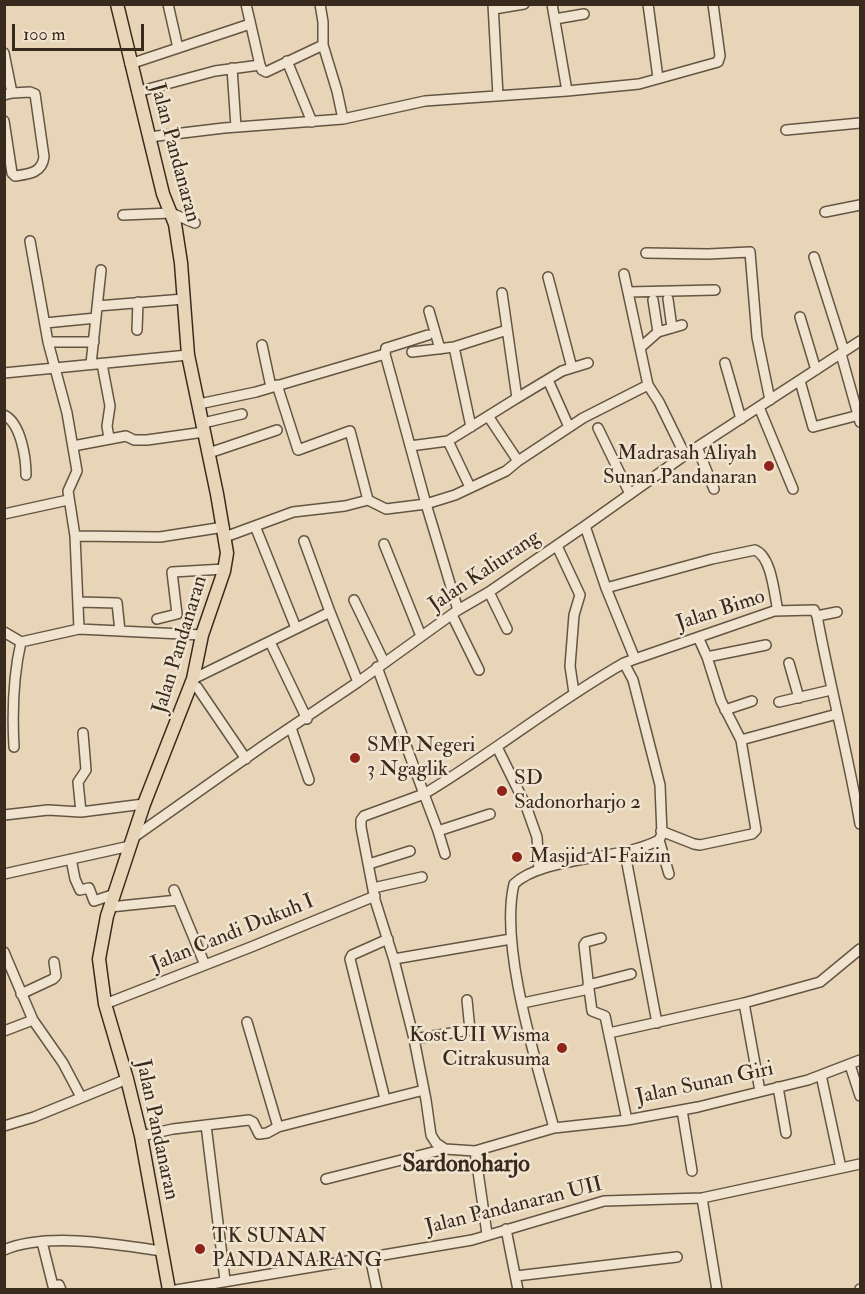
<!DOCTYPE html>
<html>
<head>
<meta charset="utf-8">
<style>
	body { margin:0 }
	#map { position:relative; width:865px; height:1294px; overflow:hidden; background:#e8d5b8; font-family:"IM FELL Double Pica",serif }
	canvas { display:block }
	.frame { position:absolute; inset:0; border:6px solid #382a1c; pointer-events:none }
	.scale { position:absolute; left:12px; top:24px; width:132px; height:27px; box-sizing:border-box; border:3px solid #382a1c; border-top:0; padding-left:8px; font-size:18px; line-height:21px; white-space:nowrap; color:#382a1c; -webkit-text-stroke:4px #f0e4d1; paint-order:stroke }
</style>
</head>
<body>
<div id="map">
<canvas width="865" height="1294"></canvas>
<div class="frame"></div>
<div class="scale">100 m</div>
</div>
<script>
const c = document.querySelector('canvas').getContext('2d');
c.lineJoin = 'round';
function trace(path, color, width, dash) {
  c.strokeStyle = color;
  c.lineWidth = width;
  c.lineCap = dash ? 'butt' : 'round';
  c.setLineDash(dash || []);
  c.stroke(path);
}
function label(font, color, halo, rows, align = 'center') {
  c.font = font + ' "IM FELL Double Pica",serif';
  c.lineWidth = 5;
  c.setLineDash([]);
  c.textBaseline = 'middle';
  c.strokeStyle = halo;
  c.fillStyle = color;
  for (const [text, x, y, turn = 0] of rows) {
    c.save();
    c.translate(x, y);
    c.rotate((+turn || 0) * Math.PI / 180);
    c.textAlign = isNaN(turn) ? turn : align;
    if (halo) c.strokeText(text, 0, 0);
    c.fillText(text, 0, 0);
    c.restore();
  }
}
const minor = new Path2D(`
	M168,4L178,48
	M246,4L260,65
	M320,4L323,22V45
	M493,4L498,96
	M648,4L658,78
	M494,9L524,4
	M555,19L584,14
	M4,53L12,93L4,95
	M287,61L312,122
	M130,64L250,24
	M232,68L236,127
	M567,91L639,84L718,62L720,56L713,4
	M137,92L215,71L260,65L262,70L266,72L323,45L337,91L343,119
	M4,121L12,173L15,176C29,174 42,173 44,157L35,94L30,92L12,93
	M786,130L860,123
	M149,137L224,128L343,119L425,101L567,91L552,4
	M825,212L860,205
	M123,215L171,213L195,223
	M30,241L48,342L67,413L77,471L68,491L75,536L79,629
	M646,253L708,254L750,252L757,337L770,400
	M814,257L844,351
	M624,274L648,385
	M548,277L572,368
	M628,292L715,290
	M668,299L672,328
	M653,300L658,332
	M97,306L184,299
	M429,311L440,349
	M800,317L816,370
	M45,323L96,318
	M137,330L138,302
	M48,342H94
	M262,345L271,387
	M454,347L471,427
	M641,347L658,332L682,325
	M412,352L454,347L507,330
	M385,354L426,504L455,495L506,471L518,461L583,418L648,385L659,402L685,455
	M841,354L860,422
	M725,363L741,419
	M91,364L101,270
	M102,364L110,406L107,426L109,438
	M4,373L188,355
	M548,380L569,427
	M800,381L813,427L859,415
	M277,385L298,450L350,431L368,500
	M517,398L562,371L588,363
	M199,404L256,392L385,354L386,348L390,347L428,335
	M759,407L793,489
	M4,415C21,423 26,458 26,475
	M488,416L518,461
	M203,423L242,414
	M598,428L630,494
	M448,441L470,487
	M73,446L126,436L134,440H147L204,432
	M410,446L448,441L517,398L502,293
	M697,447L714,489
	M209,453L277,430
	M4,514L68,500
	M255,526L296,628
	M585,526L606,588L635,659L774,611L814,610L817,616C830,686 848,754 860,824
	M75,536L160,537L224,527
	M225,537L293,512L345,506L368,500L386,509L426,504L458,610
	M304,541L330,612L358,682
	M384,544L421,636
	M557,546L580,595L574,615L570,666L574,693
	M606,588L712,559L755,550C772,557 774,594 778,611
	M489,592L507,629
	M354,600L384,662
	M79,602L117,603L120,631
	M452,615L479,670
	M817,616L837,612
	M157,619L177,614L172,572L225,569
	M4,632L21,642L79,629L202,635
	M270,642L307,719
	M707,657L766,645
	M789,663L799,698
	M377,667L424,794C493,753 555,702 624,663
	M193,679L330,612
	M197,687L246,759
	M779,702L831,690
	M725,710L752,701
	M291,728L309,780
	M741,740L837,714
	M14,747C12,711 13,677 21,642
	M497,747L526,806L537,837L539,870
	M81,812L78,782L86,770L83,733
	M4,815L48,810L81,812L144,804
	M438,831L445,854
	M661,831L694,844L700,845L752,834L756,830L741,740L721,701L707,657L698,637
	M134,837L263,746L358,682L458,610L489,592L585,526L685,455L860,341
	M659,840L669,874
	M625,853L657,1023
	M71,859L75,879L80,890L89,888L94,901L115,894
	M369,864L410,851
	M4,874L130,846
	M373,888L422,877
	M174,890L205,965
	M110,907L178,900
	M4,952L33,1020L63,1063L81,1097
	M394,959L511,939
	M588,985L631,974
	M589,989L584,945L586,942L601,938
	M21,994L53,979L56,976L54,962
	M523,1003L589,989L592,1011L605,1016L627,1120
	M744,1003L760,1091
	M105,1004L251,947L375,896
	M4,1031L33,1020
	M609,1033L744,1003L820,982L860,949
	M414,1039L470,1030L467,1000
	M850,1065L860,1096
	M821,1075L841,1168
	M778,1087L786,1133
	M385,1099L350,959L352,955L388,939
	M682,1110L692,1171
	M206,1125L225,1280
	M4,1126L34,1117L127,1079
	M278,1127L424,1090
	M554,1128L627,1120L698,1107L808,1080L860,1060
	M141,1136L173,1129L249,1120L253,1122L259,1134L267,1133L278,1127L247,1022
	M475,1151L554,1128C537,1064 499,947 514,884C543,856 620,861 659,840L662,834L660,785L633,680L624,663L635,659
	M326,1179L445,1149
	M702,1198L717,1290
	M506,1229L518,1290
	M487,1234L475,1151L445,1149L436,1143L431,1135L426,1100L414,1039L394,960L375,900L361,827V820L364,816L424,794L438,831L490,814
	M42,1242L53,1286L59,1285L61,1290
	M4,1250C46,1232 116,1244 161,1251
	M370,1257L377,1290
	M516,1276L677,1257
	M176,1290L472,1240L604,1201L702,1198L860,1164
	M860,1290V1289`);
const major = new Path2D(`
	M117,4L163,194L175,224L181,263L188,355L217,494L227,553L224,571L202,635L193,679L144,804L107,916L99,959L105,1004L127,1079L141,1136L169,1290`);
const markers = [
	[769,466,6,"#8f2418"],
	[355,758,6,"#8f2418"],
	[502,791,6,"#8f2418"],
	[517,857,6,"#8f2418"],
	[562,1048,6,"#8f2418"],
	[200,1249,6,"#8f2418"]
];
const streetNames = [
	["Jalan Pandanaran",174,153,75],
	["Jalan Kaliurang",485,572,-34],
	["Jalan Bimo",721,611,-18],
	["Jalan Pandanaran",181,645,-73],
	["Jalan Candi Dukuh I",233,934,-22],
	["Jalan Sunan Giri",705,1084,-12],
	["Jalan Pandanaran",156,1130,78],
	["Jalan Pandanaran UII",514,1207,-14]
];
const poiNames = [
	["Madrasah Aliyah",757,454,"right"],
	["Sunan Pandanaran",757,478,"right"],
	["SMP Negeri",367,746],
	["3 Ngaglik",367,770],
	["SD",514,779],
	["Sadonorharjo 2",514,803],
	["Masjid Al-Faizin",529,857],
	["Kost UII Wisma",550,1036,"right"],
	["Citrakusuma",550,1060,"right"],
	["TK SUNAN",212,1237],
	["PANDANARANG",212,1261]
];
const quarterNames = [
	["Sardonoharjo",466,1166]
];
trace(minor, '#645543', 12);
trace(major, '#382a1c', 15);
trace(minor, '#f0e4d1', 9);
trace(major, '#e8d5b8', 12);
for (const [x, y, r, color] of markers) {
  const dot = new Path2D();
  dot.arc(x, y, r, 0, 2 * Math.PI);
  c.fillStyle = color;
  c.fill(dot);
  trace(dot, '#f0e4d1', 2);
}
label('21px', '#382a1c', '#f0e4d1', streetNames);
label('21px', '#382a1c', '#f0e4d1', poiNames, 'left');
label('bold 24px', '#382a1c', '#f0e4d1', quarterNames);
</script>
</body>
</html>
